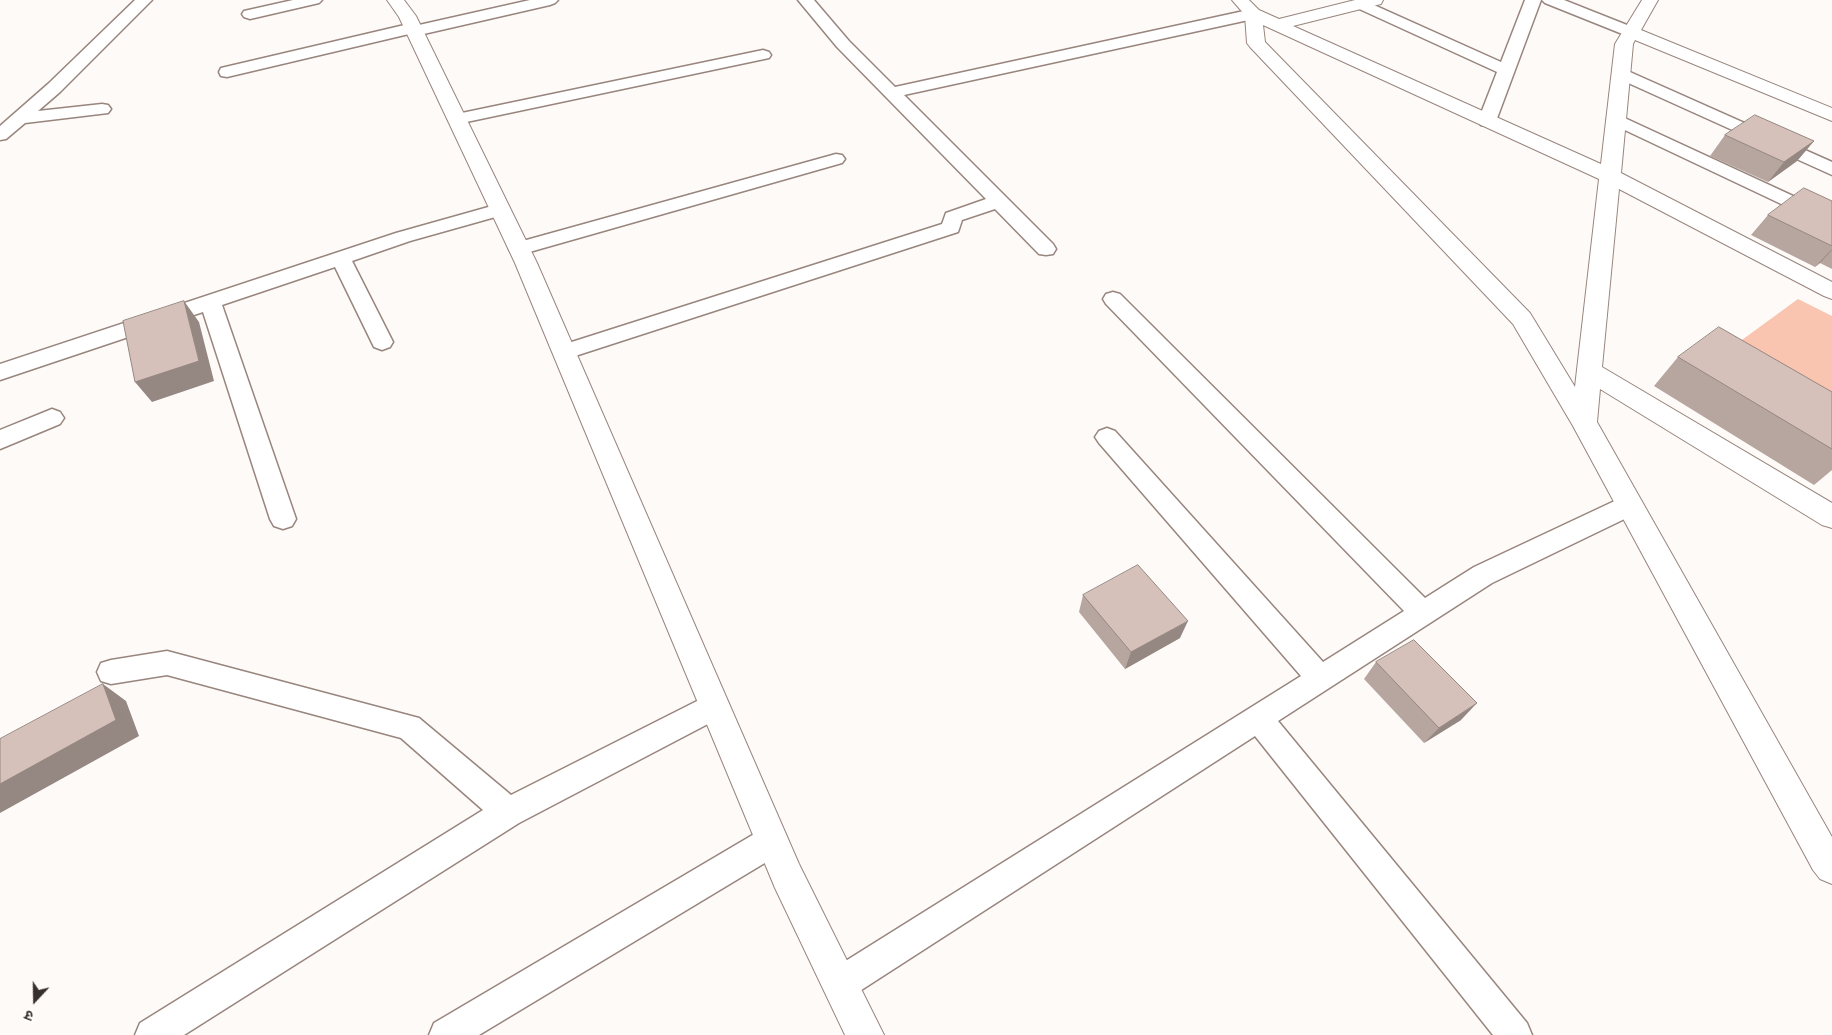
<!DOCTYPE html>
<html>
<head>
<meta charset="utf-8">
<style>
	body { margin:0 }
	#map { position:relative; width:1832px; height:1035px; overflow:hidden; background:#fefaf8; font-family:Overpass,"Noto Sans Devanagari",sans-serif }
	canvas { display:block }
	.north { position:absolute; left:10px; top:975px; width:50px; height:50px; -webkit-text-stroke:4px #fff; paint-order:stroke; rotate:201deg; font-size:14px; font-weight:700; line-height:20px; text-align:center; color:#372f2c }
	.north::after { content:''; display:block; margin:auto; width:18px; height:22px; background:#372f2c; clip-path:polygon(50% 0,100% 100%,50% 72%,0 100%) }
</style>
</head>
<body>
<div id="map">
<canvas width="1832" height="1035"></canvas>
<div class="north">उ</div>
</div>
<script>
const c = document.querySelector('canvas').getContext('2d');
c.lineJoin = 'round';
function fillPath(path, color) {
  c.fillStyle = color;
  c.fill(path, 'evenodd');
}
function trace(path, color, width, dash) {
  c.strokeStyle = color;
  c.lineWidth = width;
  c.lineCap = dash ? 'butt' : 'round';
  c.setLineDash(dash || []);
  c.stroke(path);
}
const green = new Path2D(`
	M1798,299L1832,316V395L1735,345Z`);
const service = new Path2D(`
	M135,0H152L60,92L38,111L102,104L108,105L111,109L108,113L25,123L6,139L0,140V126L48,84Z
	M293,0H322L319,3L250,19L244,17L242,14L244,11Z
	M530,0H558L555,3L550,5L415,36L409,34L227,77L221,76L219,72L221,68L413,23L419,25Z
	M798,0H814L849,41L895,87L1253,9L1259,11L1261,14L1259,17L1253,19L904,95L1053,244L1056,249L1053,254L1046,255L1039,254L995,209L962,220L958,232L572,357L564,360L556,357L553,352L556,347L942,224L946,213L986,199L837,47Z
	M1525,0H1541L1496,121L1493,125L1487,126L1481,125L1478,121L1497,72L1355,7L1352,4L1358,0L1365,1L1501,62Z
	M1542,0H1564L1637,29L1639,32L1637,35H1625L1545,3Z
	M763,50L769,52L771,55L769,58L457,124L451,123L448,119L451,115L457,114Z
	M1621,68L1832,162V175L1615,77L1613,73L1615,69Z
	M1616,114L1832,214V228L1610,123L1607,119L1610,115Z
	M836,154L842,155L845,159L842,163L519,255L512,254L509,249L512,244Z
	M499,204L506,206L509,210L506,214L410,241L352,261L393,342L390,347L382,350L374,347L335,267L222,305L296,519L292,526L283,529L274,526L270,519L203,312L0,380V364L396,233Z
	M1113,292L1120,294L1425,598L1474,567L1621,498L1630,495L1639,498L1642,505L1639,512L1492,583L1278,721L1527,1023L1532,1035H1493L1255,736L852,996L840,1001L828,996L823,984L828,972L1301,676L1099,443L1095,437L1099,431L1107,428L1115,431L1323,662L1404,611L1106,304L1103,299L1106,294Z
	M52,409L60,412L64,418L60,424L0,449V430Z
	M167,651L419,718L511,795L705,697L715,693L725,697L729,706L725,715L519,823L184,1035H135L140,1023L483,810L401,738L167,675L111,684L101,681L97,672L101,663L111,660Z
	M772,826L783,830L788,841L783,852L479,1035H429L434,1023L761,830Z`);
const minor = new Path2D(`
	M387,0H404L416,16L537,263L799,864L884,1035H845L775,888L515,263L399,17Z
	M1232,0H1249L1259,10L1279,19L1355,0H1383L1381,4L1293,26L1601,164L1615,44L1642,0H1658L1641,30L1832,108V121L1635,40L1633,44L1621,173L1832,282V299L1824,296L1619,189L1602,367L1832,503V528L1822,525L1600,389L1597,422L1832,837V884L1820,879L1813,870L1573,426L1513,324L1250,47L1247,43L1245,15ZM1263,25L1599,179L1575,387L1530,313L1265,42Z`);
const wall = new Path2D(`
	M1725,135L1814,141L1797,161L1768,182L1710,156Z
	M1832,201V269L1820,263L1815,267L1751,235L1768,215Z
	M1678,357L1832,392V470L1814,485L1654,386Z
	M1083,595L1180,638L1125,669L1079,612Z
	M1376,662L1461,720L1424,743L1364,679Z`);
const shadedWall = new Path2D(`
	M1814,141L1797,161L1768,182L1784,162Z
	M1832,249V250L1820,263L1815,267Z
	M184,301L199,322L214,381L152,402L135,382Z
	M1188,621L1180,638L1125,669L1131,652Z
	M103,684L126,701L139,736L0,813V784Z
	M1477,703L1461,720L1424,743L1439,728Z`);
const building = new Path2D(`
	M1755,115L1814,141L1784,162L1725,135Z
	M1804,188L1832,201V246L1768,215Z
	M184,301L199,361L135,382L123,321Z
	M1719,327L1832,392V449L1678,357Z
	M1138,565L1188,621L1131,652L1083,595Z
	M1414,640L1477,703L1439,728L1376,662Z
	M103,684L116,720L0,784V739Z`);
fillPath(green, '#f9c5b0');
trace(service, '#98857d', 3);
trace(minor, '#98857d', 2);
fillPath(service, '#fff');
fillPath(minor, '#fff');
fillPath(wall, '#b7a69f');
fillPath(shadedWall, '#958782');
fillPath(building, '#d5c1b9');
trace(building, '#958782', 1);
</script>
</body>
</html>
